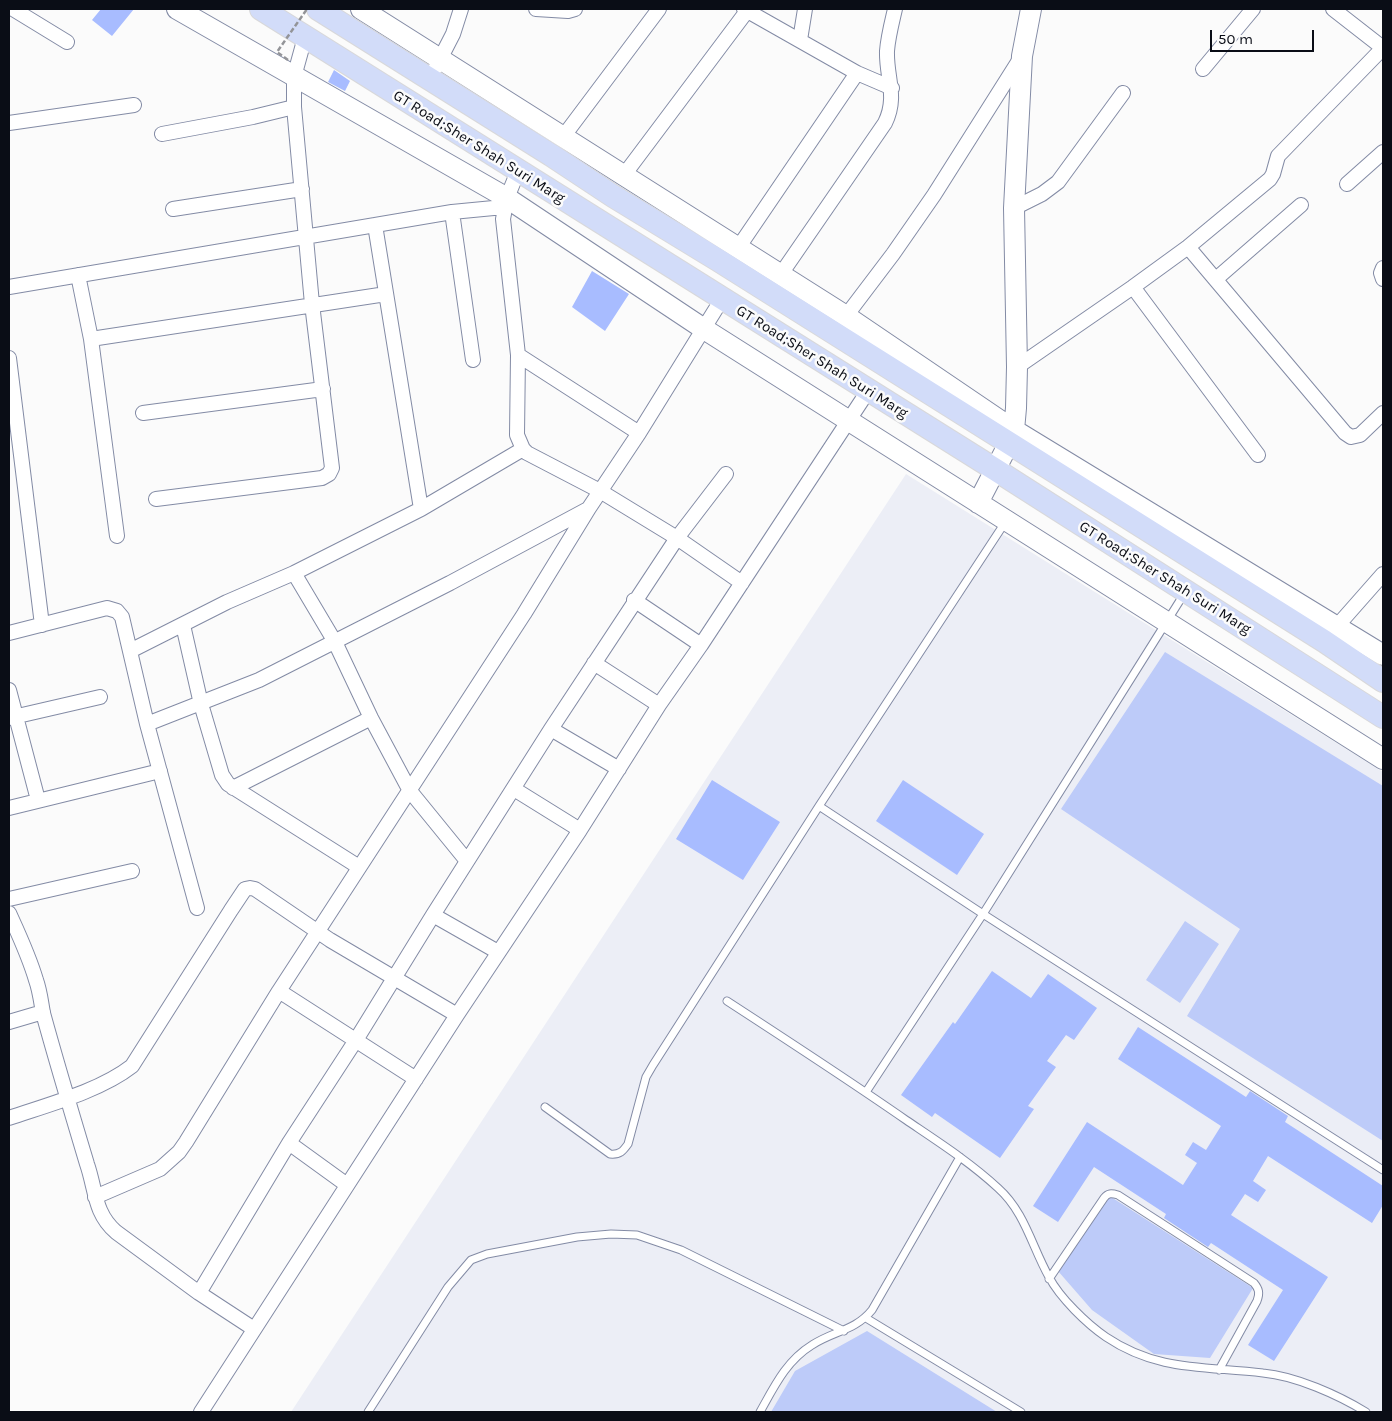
<!DOCTYPE html>
<html>
<head>
<meta charset="utf-8">
<style>
	body { margin:0 }
	#map { position:relative; width:1392px; height:1421px; overflow:hidden; background:#fbfbfb; font-family:Karla,sans-serif }
	canvas { display:block }
	.frame { position:absolute; inset:0; border:10px solid #0a0d16; pointer-events:none }
	.scale { position:absolute; left:1210px; top:30px; width:104px; height:22px; box-sizing:border-box; border:2px solid #0a0d16; border-top:0; padding-left:6px; font-size:15px; line-height:18px; white-space:nowrap; color:#0a0d16; -webkit-text-stroke:4px #fbfbfb; paint-order:stroke }
</style>
</head>
<body>
<div id="map">
<canvas width="1392" height="1421"></canvas>
<div class="frame"></div>
<div class="scale">50 m</div>
</div>
<script>
const c = document.querySelector('canvas').getContext('2d');
c.lineJoin = 'round';
function fillPath(path, color) {
  c.fillStyle = color;
  c.fill(path, 'evenodd');
}
function trace(path, color, width, dash) {
  c.strokeStyle = color;
  c.lineWidth = width;
  c.lineCap = dash ? 'butt' : 'round';
  c.setLineDash(dash || []);
  c.stroke(path);
}
function label(font, color, halo, rows, align = 'center') {
  c.font = font + ' Karla,sans-serif';
  c.lineWidth = 5;
  c.setLineDash([]);
  c.textBaseline = 'middle';
  c.strokeStyle = halo;
  c.fillStyle = color;
  for (const [text, x, y, turn = 0] of rows) {
    c.save();
    c.translate(x, y);
    c.rotate((+turn || 0) * Math.PI / 180);
    c.textAlign = isNaN(turn) ? turn : align;
    if (halo) c.strokeText(text, 0, 0);
    c.fillText(text, 0, 0);
    c.restore();
  }
}
const built = new Path2D(`
	M906,474L1383,772V1412H291Z`);
const green = new Path2D(`
	M1165,652L1383,786V1141L1187,1016L1240,929L1061,809Z
	M1185,921L1219,944L1180,1003L1146,980Z
	M1108,1195L1253,1288L1210,1358L1154,1354L1092,1310L1058,1271Z
	M867,1331L997,1412H771L795,1371Z`);
const building = new Path2D(`
	M101,9H134L112,36L92,20Z
	M334,70L350,81L345,91L328,82Z
	M592,271L629,294L605,331L572,307Z
	M712,780L780,822L743,880L676,839Z
	M903,780L984,834L957,875L876,821Z
	M992,971L1031,998L1048,974L1097,1008L1074,1040L1066,1035L1047,1061L1056,1067L1028,1106L1034,1109L1000,1158L935,1113L932,1117L901,1095L953,1022L955,1024Z
	M1138,1027L1246,1097L1250,1091L1288,1116L1285,1122L1383,1186V1205L1372,1223L1268,1156L1253,1181L1266,1190L1258,1202L1245,1194L1231,1215L1328,1277L1274,1361L1248,1345L1283,1290L1211,1243L1208,1247L1164,1218L1166,1214L1094,1167L1058,1222L1033,1206L1087,1122L1183,1185L1197,1163L1185,1155L1193,1142L1206,1150L1221,1126L1118,1059Z`);
const service = new Path2D(`
	M819,806L983,914L1383,1170
	M727,1001C787,1040 847,1079 906,1120C937,1141 970,1162 998,1188C1025,1212 1032,1247 1049,1277C1060,1298 1087,1324 1106,1337C1158,1372 1205,1366 1263,1373C1296,1376 1338,1395 1366,1412
	M866,1092L983,914L1184,594
	M545,1107L610,1154C620,1155 623,1151 628,1144L646,1077L653,1065L819,806L1006,521
	M1049,1279L1104,1198C1108,1193 1111,1193 1118,1195L1254,1283C1259,1289 1260,1293 1257,1301L1219,1370
	M866,1318L1021,1412
	M368,1412L448,1287L471,1260L487,1254L577,1237L611,1234L637,1235L681,1250L844,1331
	M760,1412C774,1387 786,1361 812,1345C833,1331 855,1331 872,1310L960,1157`);
const minor = new Path2D(`
	M13,9L67,42
	M536,9L568,11L575,9
	M744,9L857,73L892,88
	M1333,9L1383,48
	M800,40L805,9
	M436,67L453,34L461,9
	M1203,69L1253,9
	M9,123L134,105
	M162,134L253,117L294,107
	M563,137L659,9
	M518,171L507,198L503,219L518,355L517,435L523,449L527,453L600,491L677,538L742,583
	M624,175L747,11
	M1347,184L1383,152
	M1014,208L1042,194L1058,182L1123,93
	M173,209L302,189
	M452,212L473,360
	M375,225L421,509
	M1188,247L1345,433L1351,437L1360,435L1383,413
	M738,248L857,73
	M1383,268L1381,273L1383,279
	M781,274L885,123C898,97 886,77 887,51C888,37 892,22 895,9
	M78,275L91,339L117,536
	M1216,279L1301,205
	M9,287L452,212L504,207
	M1133,287L1258,455
	M846,316L893,254L934,195L1020,59
	M91,339L386,294
	M518,355L639,433
	M9,358L42,625
	M1017,367L1133,287L1188,247L1270,179L1273,174L1278,156L1383,48
	M143,413L323,389
	M156,499L322,478L329,474L332,468L312,304L294,107V77L305,37
	M294,573L335,642L371,718L410,791L467,861
	M634,600L701,645
	M183,625L201,704L222,775L228,784L359,867
	M9,633L107,608L117,611L122,617L147,724L197,908
	M1331,633L1383,574
	M130,651L227,602L294,573L421,509L523,449
	M594,663L659,705
	M9,690L38,800
	M9,718L100,697
	M147,724L259,680L450,583L588,509
	M551,729L619,769
	M233,788L371,718
	M514,789L580,830
	M9,808L160,771
	M9,899L132,871
	M9,913C19,935 29,956 36,980C40,991 41,1002 43,1013C57,1064 72,1114 87,1164C96,1190 94,1213 116,1232L199,1293L254,1329
	M433,915L498,952
	M279,991L416,1079
	M9,1022L43,1012
	M9,1118C47,1105 100,1091 132,1066L231,910L245,889L250,888L255,889L330,940L457,1015
	M289,1143L347,1185
	M95,1197L160,1169L179,1152L186,1142L279,991L524,614L589,508L639,433L722,299
	M199,1293L289,1143L356,1040L433,915L551,729L677,538L726,474
	M201,1412L457,1015L580,830L659,705L701,645L868,391`);
const secondary = new Path2D(`
	M177,9L507,198L704,329L1383,759
	M361,9L846,316L1014,430L1383,655
	M978,503L1009,443L1014,430L1016,408L1017,367L1014,208L1022,56L1031,9`);
const primary = new Path2D(`
	M261,9L996,470L1383,717
	M318,9L551,155L613,196L718,260L1324,641L1383,681`);
const pathBridge = new Path2D(`
	M288,60L277,52L307,9`);
const streetNames = [
	["GT Road;Sher Shah Suri Marg",479,147,32],
	["GT Road;Sher Shah Suri Marg",822,362,32],
	["GT Road;Sher Shah Suri Marg",1165,578,32]
];
fillPath(built, '#eceef6');
fillPath(green, '#bdcbf9');
fillPath(building, '#a8bcff');
trace(service, '#838ba5', 9);
trace(minor, '#838ba5', 16);
trace(secondary, '#838ba5', 22);
trace(primary, '#d8d8da', 24);
trace(service, '#fff', 7);
trace(minor, '#fff', 14);
trace(secondary, '#fff', 20);
trace(primary, '#d2dcf9', 22);
trace(pathBridge, '#939498', 2.5, [5, 2.5]);
label('15px', '#0a0d16', '#fbfbfb', streetNames);
</script>
</body>
</html>
